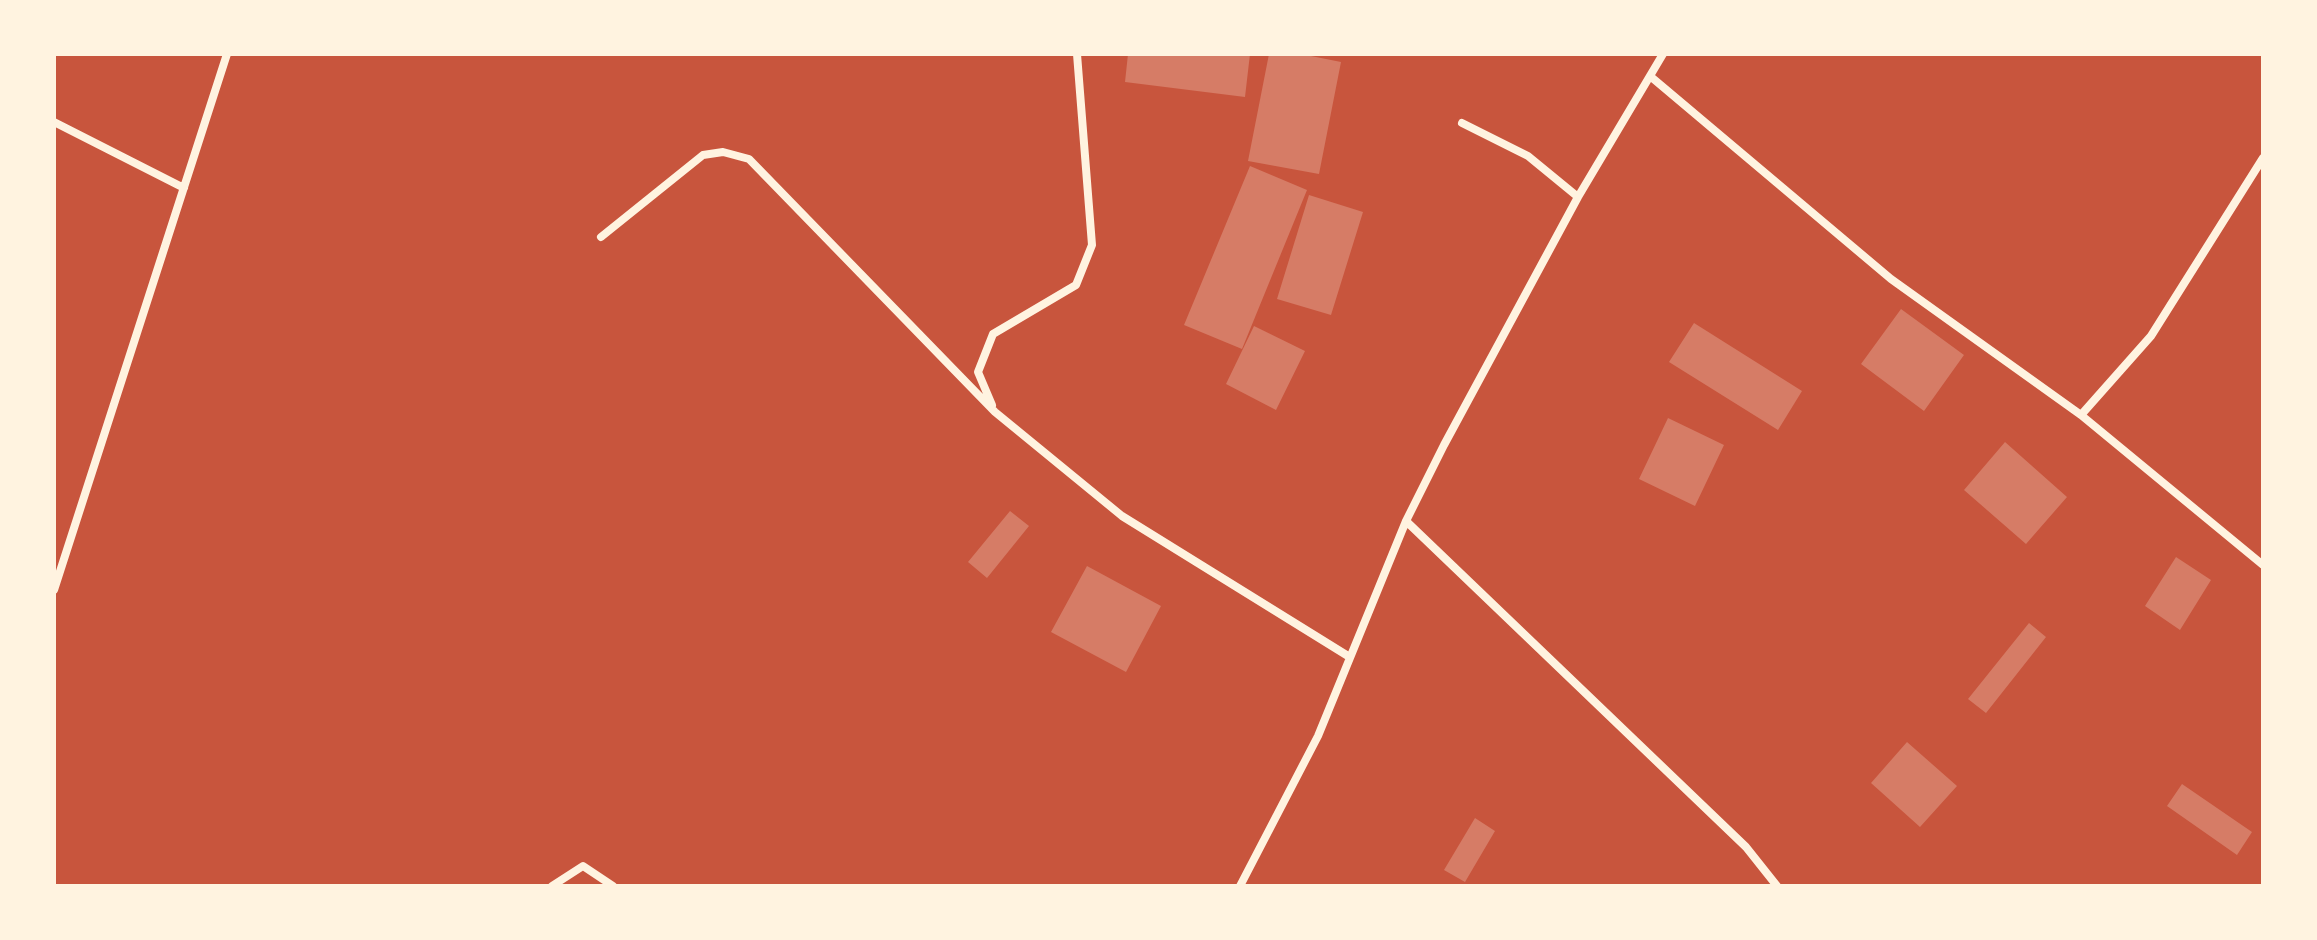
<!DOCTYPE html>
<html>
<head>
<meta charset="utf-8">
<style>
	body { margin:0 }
	#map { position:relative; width:2317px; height:940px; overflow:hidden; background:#c8553d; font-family:Commissioner,sans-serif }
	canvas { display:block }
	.frame { position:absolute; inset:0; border:56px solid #fff3e0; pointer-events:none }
</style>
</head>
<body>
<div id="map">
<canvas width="2317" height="940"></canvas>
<div class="frame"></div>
</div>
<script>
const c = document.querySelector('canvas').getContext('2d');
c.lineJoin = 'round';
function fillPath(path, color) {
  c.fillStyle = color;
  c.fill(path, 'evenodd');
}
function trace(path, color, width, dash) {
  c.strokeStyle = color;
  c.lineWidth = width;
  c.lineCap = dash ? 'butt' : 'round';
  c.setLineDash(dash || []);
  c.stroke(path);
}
const building = new Path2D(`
	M1128,54H1250L1245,97L1125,82Z
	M1269,54H1301L1341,62L1319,174L1248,161Z
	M1250,166L1307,190L1242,349L1184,325Z
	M1309,195L1363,212L1331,315L1277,299Z
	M1901,309L1964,355L1924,411L1861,364Z
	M1694,323L1802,391L1778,430L1669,362Z
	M1254,326L1305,351L1276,410L1226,384Z
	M1668,418L1724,445L1695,506L1639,479Z
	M2005,442L2067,497L2026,544L1964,490Z
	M1010,511L1029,526L987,578L968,562Z
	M2176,557L2211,580L2180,630L2145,606Z
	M1087,566L1161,606L1126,672L1051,632Z
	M2029,623L2046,637L1986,713L1968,699Z
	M1907,742L1957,786L1920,827L1871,783Z
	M2182,784L2252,832L2237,855L2167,806Z
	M1475,818L1495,831L1465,882L1444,870Z`);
const minor = new Path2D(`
	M1650,76L1891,279L2081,415L2263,565
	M54,122L184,188
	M1462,123L1528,156L1578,197
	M601,237L703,155L723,152L749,159L995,412L1122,516L1348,656
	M992,405L978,372L993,334L1076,285L1092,245L1077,54
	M2081,415L2151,336L2263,158
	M1406,521L1746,847L1777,886
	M54,590L227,54
	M552,886L583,866L613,886
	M1240,886L1318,736L1406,521L1444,445L1578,197L1663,54`);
fillPath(building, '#d67c66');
trace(minor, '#fff3e0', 8);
</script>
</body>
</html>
